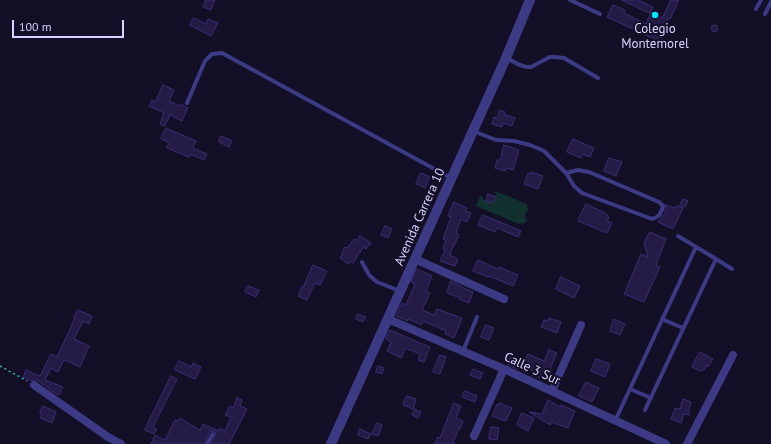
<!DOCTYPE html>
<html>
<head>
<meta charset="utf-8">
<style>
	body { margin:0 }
	#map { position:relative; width:771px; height:444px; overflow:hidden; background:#130f26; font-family:"PT Sans",sans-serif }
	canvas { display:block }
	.scale { position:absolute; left:12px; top:20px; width:112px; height:18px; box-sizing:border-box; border:2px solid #d9d4ff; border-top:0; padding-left:5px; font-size:12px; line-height:14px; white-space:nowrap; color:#d9d4ff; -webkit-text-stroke:3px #130f26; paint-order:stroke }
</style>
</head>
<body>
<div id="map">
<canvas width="771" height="444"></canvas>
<div class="scale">100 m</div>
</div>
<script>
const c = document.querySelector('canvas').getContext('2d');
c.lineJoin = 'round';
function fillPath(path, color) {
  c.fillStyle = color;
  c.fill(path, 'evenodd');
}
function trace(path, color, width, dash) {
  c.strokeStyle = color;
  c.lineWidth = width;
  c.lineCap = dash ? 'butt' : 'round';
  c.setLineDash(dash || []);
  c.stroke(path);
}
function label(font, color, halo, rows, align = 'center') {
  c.font = font + ' "PT Sans",sans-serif';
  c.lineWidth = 4;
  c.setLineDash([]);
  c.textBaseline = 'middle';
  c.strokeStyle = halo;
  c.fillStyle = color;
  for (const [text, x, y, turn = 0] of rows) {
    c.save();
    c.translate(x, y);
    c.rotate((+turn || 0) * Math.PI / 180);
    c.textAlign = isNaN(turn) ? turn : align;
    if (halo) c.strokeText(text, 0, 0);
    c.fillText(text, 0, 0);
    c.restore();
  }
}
const green = new Path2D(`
	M495,191L527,204L528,211L525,213V217L527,220L525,223L519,224L476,206L480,196L483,197L482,199L492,203L497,194L494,193Z`);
const building = new Path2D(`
	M206,0H215L211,10L203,7Z
	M622,0H638L653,7L650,13Z
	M671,0H679L670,19L669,18L665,26H664L657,40L607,17L613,5L625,10L624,13L646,24L651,12L662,18Z
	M194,18L206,24L208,19L218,23L211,36L190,25Z
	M714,25L717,26L718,30L715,32L712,31L711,27Z
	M163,85L174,90L169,101L179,106L180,104L188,108L182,121L170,115L165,126L160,124L164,113L149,106L152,100L155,102Z
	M500,110L505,112L504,114L515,118L512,126L503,123L502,127L492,124L494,117L497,118Z
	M166,128L196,141L193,148L207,154L204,160L190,154L189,157L167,148L169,143L161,139Z
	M221,136L232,141L229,147L219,142Z
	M573,139L594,148L590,157L583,154L581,158L567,152Z
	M504,145L519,150L513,170L506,168L505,171L495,168L497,160H500Z
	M609,158L622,162L616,176L604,171Z
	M532,172L543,176L538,189L524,184L528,173L532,174Z
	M421,173L430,177L425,188L416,184Z
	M488,194L496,197L492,203L486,201Z
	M683,199L688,201L685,207L680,205Z
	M454,202L467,208L465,211L471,213L467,222L461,219L456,233L459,234L455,244H454L450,255L458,259L455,266L440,261L445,250L443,249L446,240L443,239L451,217L448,216Z
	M586,204L605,213L609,217L607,221L612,223L607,233L578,221Z
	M666,205L674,208L677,206L683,208L673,229L658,222L665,213Z
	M483,215L521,231L518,237L497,228L495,232L478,225Z
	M385,226L392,229L388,238L381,235Z
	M650,232L666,239L656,265L660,267L644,302L624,294L641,254L648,257L644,243Z
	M360,236L371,243L366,249L364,247L356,257H357L353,263L350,262L348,264L340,258L343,253L342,252L345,247L347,248L354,239L357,240Z
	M478,260L498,269L499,267L518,275L513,286L489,276L488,277L473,271Z
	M313,265L327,271L320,285L315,283L307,300L298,296L302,286L303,287Z
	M417,269L432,276L426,291L430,293L422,310L434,315L437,309L462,318L454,338L445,334L446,331L423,321L422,325L408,319L407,321L396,316L402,303L406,305L415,284L411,282Z
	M561,277L580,286L574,298L556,289Z
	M451,281L461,286V287L473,292L469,303L459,299L460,298L447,293Z
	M248,286L259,290L256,297L245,292Z
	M78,310L92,316L89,324L83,321L74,339L89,346L80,367L64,360L58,372L51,368L45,380L63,387L59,395L55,393L37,380H34L31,381L23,377L26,370L40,376L51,354L57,357L75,318L74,317Z
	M358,314L366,317L363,322L356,319Z
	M549,318L561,322L557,333L541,327L544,320L547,321Z
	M614,319L625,324L620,335L610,331Z
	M486,325L494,328L489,340L481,337Z
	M390,330L430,347L424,362L418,360L420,354L405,348L401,358L387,351L391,342L386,339Z
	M549,350L557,353L545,380L534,375L535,372L522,367L528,354L544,361Z
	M700,352L713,359L708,367L706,365L704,370L700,371L692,367Z
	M440,355L446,357L440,374L433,372Z
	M511,357L520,361L517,369L508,365Z
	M596,359L610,364L605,377L591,371Z
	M179,361L191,367L193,363L201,367L195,379L175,370Z
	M378,366L384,368L382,374L376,372Z
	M473,369L483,373L480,379L470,375Z
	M171,376L177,379L153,427L157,429L154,434L145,430Z
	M586,382L599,388L592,402L579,396Z
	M465,391L477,396L475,402L462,397Z
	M407,396L416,399L413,409L403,405Z
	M237,398L242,400L240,406L247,409L229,444H211L216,434L215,431H213L210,432L204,444H151L155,435L165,440L175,420L178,421L180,418L200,430L203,424L219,431L220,428L225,431L231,417L225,415L230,406L233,408Z
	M683,399L691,402L689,409V415L684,414L681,423L671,419L675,408L680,409Z
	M548,400L560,407L561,405L575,411L568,428L551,422L550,425L529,412L542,414Z
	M454,403L461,406L456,418L463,421L460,429L459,428L453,443L455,444H435L438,437L440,438L445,425Z
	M500,403L512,408L506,421L505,420V421L492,416L497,404L499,405Z
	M43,406L56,412L52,423L40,418L42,414L40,413Z
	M415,409L421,412L418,418L412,415Z
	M522,413L534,418L528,431L517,425Z
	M377,423L382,425L378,436L372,434Z
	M491,427L499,428L497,440L489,439Z
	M360,429L371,434L368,439L358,435Z`);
const path = new Path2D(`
	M0,366L27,381`);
const service = new Path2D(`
	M570,0L600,14
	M756,9L761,0
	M765,14L771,2
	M507,58C514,62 522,68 531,67L550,57H556L564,58L598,78
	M187,103L205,61L212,54L222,53L451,178
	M473,131L496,140L514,141L530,145L544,151L566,173L574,186L582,193L652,219C659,217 661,214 663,206L659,202L589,172L578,170L566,173
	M678,236L716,259
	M362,262L369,275L377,282L400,291
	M662,319L683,328
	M463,351L477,317
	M630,389L651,398
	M645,410L716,259L732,269
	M615,421L696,247
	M207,444L213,434`);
const minor = new Path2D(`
	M415,259L504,299
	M388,319L504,369L666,444
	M34,385L108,437L121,444
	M552,391L581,325
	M474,436L504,369
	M687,444L733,355`);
const tertiary = new Path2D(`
	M331,444L506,58L530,0`);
const markers = [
	[655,15,4,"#00e5ff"]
];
const poiNames = [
	["Colegio",655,29],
	["Montemorel",655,44]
];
const streetNames = [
	["Avenida Carrera 10",420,217,-66],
	["Calle 3 Sur",532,369,25]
];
fillPath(green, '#12302f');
fillPath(building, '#241b47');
trace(building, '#3b2d73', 1);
trace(path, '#2fb8b0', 1.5, [2, 3]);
trace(service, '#3d3a85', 4);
trace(minor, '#3d3a85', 8);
trace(tertiary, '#3d3a85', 10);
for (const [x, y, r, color] of markers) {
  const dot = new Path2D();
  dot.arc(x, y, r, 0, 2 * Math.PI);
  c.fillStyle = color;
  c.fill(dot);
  trace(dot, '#130f26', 1.5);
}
label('13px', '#d9d4ff', '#130f26', poiNames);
label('13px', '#d9d4ff', '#130f26', streetNames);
</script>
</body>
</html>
